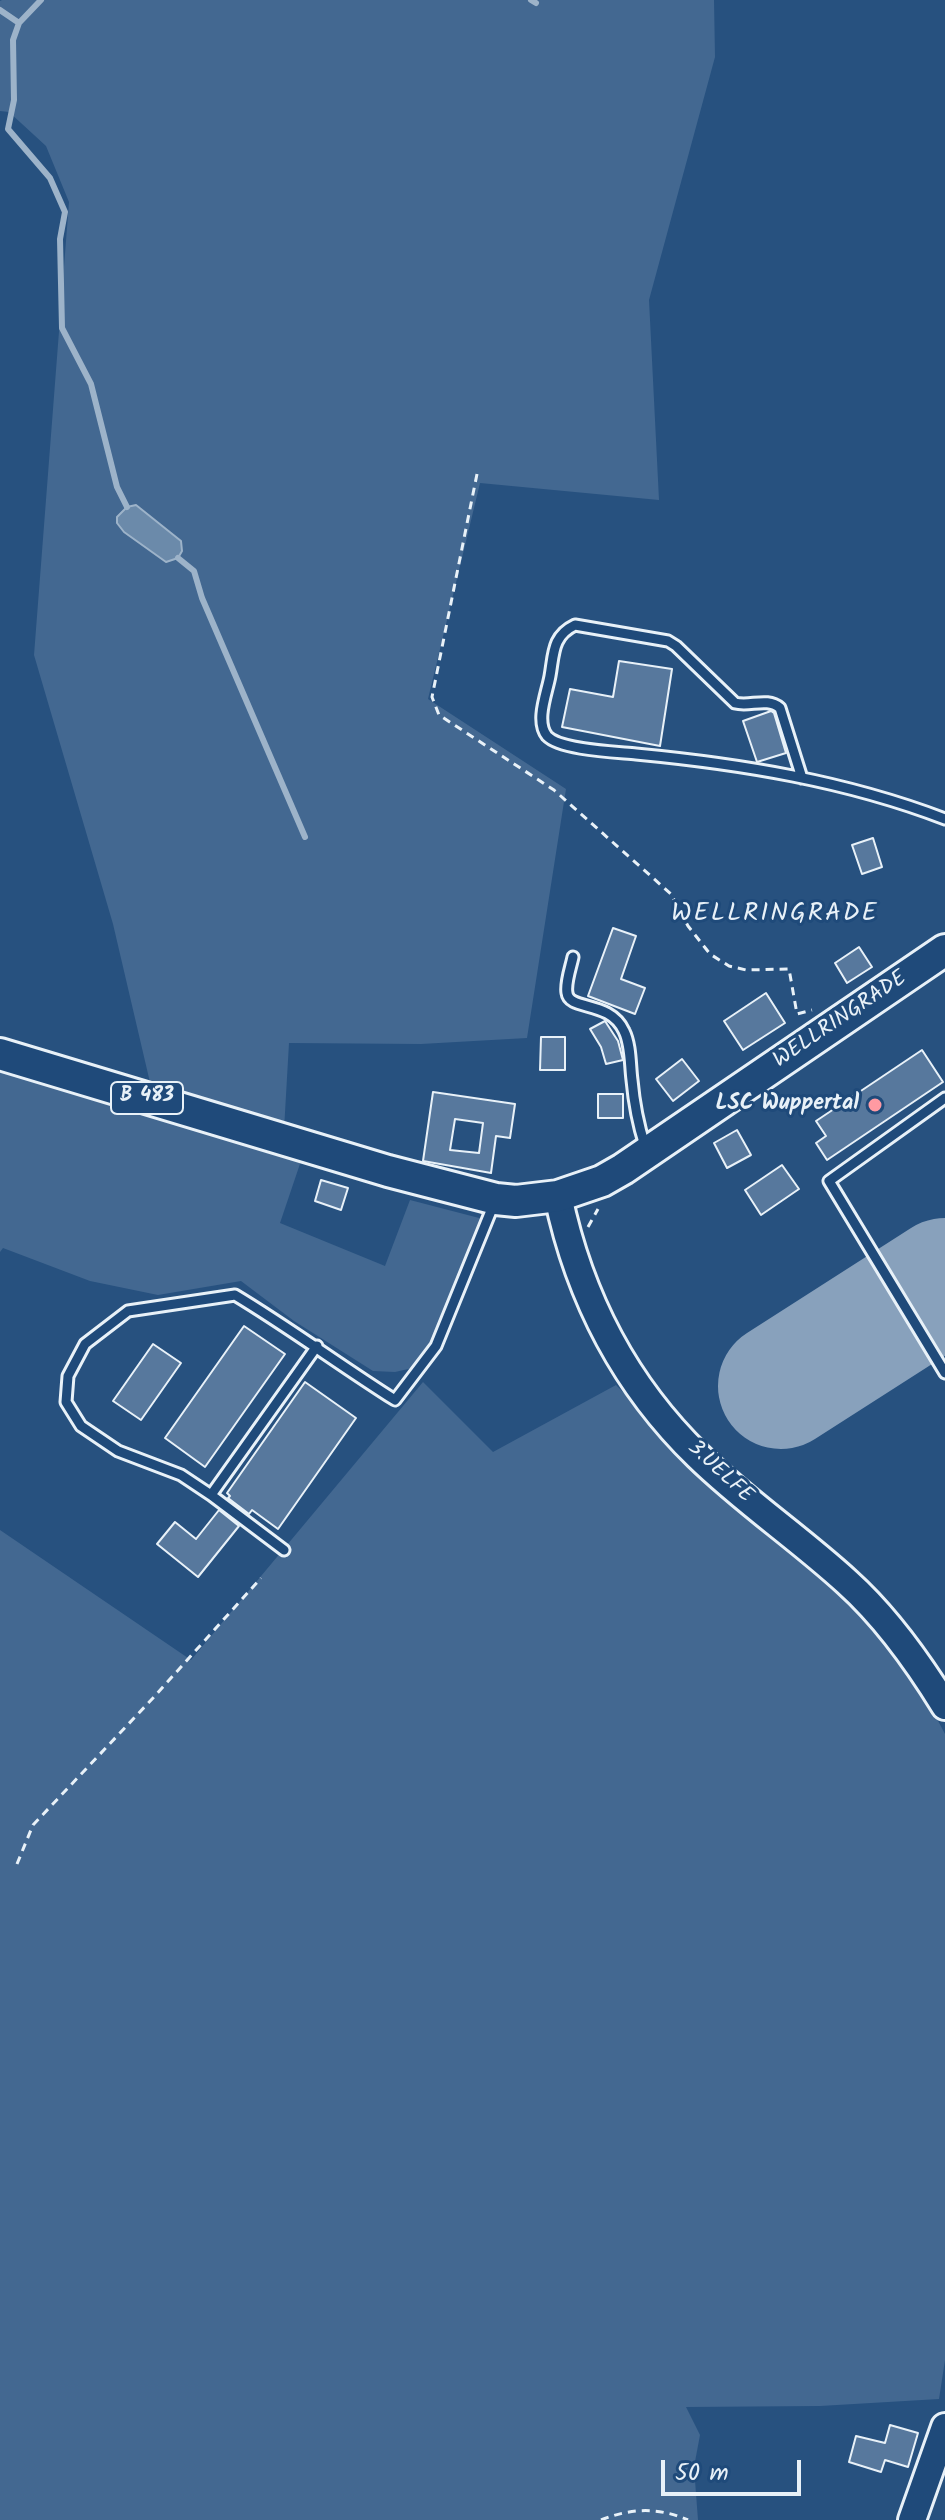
<!DOCTYPE html>
<html>
<head>
<meta charset="utf-8">
<style>
	body { margin:0 }
	#map { position:relative; width:945px; height:2520px; overflow:hidden; background:#27517f; font-family:Kalam,sans-serif }
	canvas { display:block }
	.scale { position:absolute; left:661px; top:2460px; width:140px; height:36px; box-sizing:border-box; border:4px solid #e8f1f8; border-top:0; padding-left:10px; font-size:24px; line-height:28px; white-space:nowrap; color:#e8f1f8; -webkit-text-stroke:6px #1f4a7a; paint-order:stroke }
</style>
</head>
<body>
<div id="map">
<canvas width="945" height="2520"></canvas>
<div class="scale">50 m</div>
</div>
<script>
const c = document.querySelector('canvas').getContext('2d');
c.lineJoin = 'round';
function fillPath(path, color) {
  c.fillStyle = color;
  c.fill(path, 'evenodd');
}
function trace(path, color, width, dash) {
  c.strokeStyle = color;
  c.lineWidth = width;
  c.lineCap = dash ? 'butt' : 'round';
  c.setLineDash(dash || []);
  c.stroke(path);
}
function label(font, color, halo, rows, align = 'center') {
  c.font = font + ' Kalam,sans-serif';
  c.lineWidth = 6;
  c.setLineDash([]);
  c.textBaseline = 'middle';
  c.strokeStyle = halo;
  c.fillStyle = color;
  for (const [text, x, y, turn = 0] of rows) {
    c.save();
    c.translate(x, y);
    c.rotate((+turn || 0) * Math.PI / 180);
    c.textAlign = isNaN(turn) ? turn : align;
    if (halo) c.strokeText(text, 0, 0);
    c.fillText(text, 0, 0);
    c.restore();
  }
}
const green = new Path2D(`
	M2,0H714L715,57L649,300L659,500L480,483L428,699L566,789L527,1038L421,1044L289,1043L284,1130L152,1091L113,924L34,655L69,202L46,146L9,112L0,111V1Z
	M0,1058L304,1152L280,1223L385,1266L410,1200L483,1219L432,1345L417,1367L395,1372L373,1371L294,1321L241,1281L158,1295L90,1281L3,1248L0,1252Z
	M423,1382L493,1452L616,1385C643,1411 665,1440 691,1465C738,1511 793,1547 839,1593C882,1635 918,1680 945,1734V2360L939,2399L820,2406L686,2407L700,2435L694,2467L698,2520H0V1530L191,1660Z`);
const water = new Path2D(`
	M136,505L181,541L182,551L178,558L166,562L124,532L117,523V517L127,507Z`);
const stream = new Path2D(`
	M531,0L536,3
	M0,10L19,23L41,0
	M19,23L13,40L14,100L8,129L50,178L65,212L60,239L62,328L91,384L117,487L127,507
	M178,558L194,571L202,598L305,837`);
const runway = new Path2D(`
	M781,1386L945,1281`);
const building = new Path2D(`
	M619,661L672,669L660,746L562,727L570,689L613,697Z
	M771,711L774,713L786,753L757,762L743,721Z
	M873,838L882,867L862,874L852,845Z
	M613,928L636,936L621,979L645,988L635,1014L588,996Z
	M859,947L872,967L847,983L835,963Z
	M766,993L785,1023L743,1050L724,1021Z
	M605,1021L618,1041L623,1060L606,1064L601,1047L590,1029Z
	M541,1037H565V1070H540Z
	M922,1050L943,1082L827,1160L816,1143L826,1136L816,1121Z
	M682,1059L699,1081L673,1101L656,1079Z
	M433,1092L515,1104L510,1138L496,1136L491,1173L423,1161ZM455,1119L483,1123L479,1153L450,1150Z
	M598,1094H623V1118H598Z
	M737,1130L751,1155L727,1168L714,1143Z
	M782,1165L799,1189L761,1215L745,1190Z
	M321,1180L348,1188L341,1210L315,1201Z
	M244,1326L285,1354L205,1467L165,1438Z
	M153,1344L181,1363L141,1420L113,1401Z
	M305,1382L356,1418L278,1529L252,1510L249,1514L228,1498L230,1496L227,1493Z
	M219,1510L239,1526L198,1577L157,1544L175,1522L196,1539Z
	M890,2425L918,2433L908,2467L885,2460L881,2472L849,2462L856,2436L885,2443Z`);
const path = new Path2D(`
	M477,474L432,697L439,715L554,790L671,894L688,926L710,954L729,966L746,970L789,969L797,1014L812,1010
	M588,1227L598,1209
	M17,1864L33,1825L153,1698L261,1578
	M601,2520C631,2508 658,2507 688,2520`);
const lane = new Path2D(`
	M802,778L780,708C767,697 750,707 735,703L676,646L668,641L575,625C552,636 554,654 550,676C547,693 535,721 547,736C560,750 616,752 636,754C741,764 846,781 945,819
	M573,957C571,967 565,983 567,993C569,1011 610,1000 624,1031C631,1045 630,1065 632,1080C634,1103 638,1124 645,1146
	M945,1098L829,1181L945,1373
	M317,1346L211,1495L181,1475L118,1451L81,1426L66,1402L68,1376L85,1344L128,1311L235,1295C290,1328 341,1366 395,1400L436,1346L495,1201
	M211,1495L284,1550`);
const secondary = new Path2D(`
	M558,1196C579,1296 625,1385 698,1456C744,1501 799,1538 847,1582C886,1617 918,1662 945,1706
	M912,2520L945,2427`);
const primary = new Path2D(`
	M0,1054L388,1171L496,1199L516,1201L558,1196L602,1181L623,1169L945,950`);
const markers = [
	[875,1105,8,"#ff9aa2"]
];
const shields = [
	[147,1098,72]
];
const shieldNames = [
	["B 483",147,1098]
];
const streetNames = [
	["WELLRINGRADE",841,1021,-34],
	["3.UELFE",719,1473,43]
];
const poiNames = [
	["LSC Wuppertal",859,1105]
];
const quarterNames = [
	["WELLRINGRADE",775,916]
];
fillPath(green, '#436891');
fillPath(water, '#6b8aaa');
trace(water, '#9db3c9', 2);
trace(stream, '#9db3c9', 6);
trace(runway, '#88a1bc', 126);
fillPath(building, '#57789d');
trace(building, '#e8f1f8', 2);
trace(lane, '#e8f1f8', 15);
trace(secondary, '#e8f1f8', 32);
trace(primary, '#e8f1f8', 36);
trace(path, '#e8f1f8', 3, [8, 6]);
trace(lane, '#1f4a7a', 9);
trace(secondary, '#1f4a7a', 26);
trace(primary, '#1f4a7a', 30);
for (const [x, y, r, color] of markers) {
  const dot = new Path2D();
  dot.arc(x, y, r, 0, 2 * Math.PI);
  c.fillStyle = color;
  c.fill(dot);
  trace(dot, '#1f4a7a', 3);
}
for (const [x, y, w] of shields) {
  const box = new Path2D();
  box.roundRect(x - w / 2, y - 16, w, 32, 6);
  c.fillStyle = '#1f4a7a';
  c.fill(box);
  trace(box, '#e8f1f8', 2);
}
label('bold 20px', '#e8f1f8', null, shieldNames);
label('22px', '#e8f1f8', '#1f4a7a', streetNames);
label('bold 22px', '#e8f1f8', '#1f4a7a', poiNames, 'right');
c.letterSpacing = '2px';
label('26px', '#e8f1f8', '#1f4a7a', quarterNames);
c.letterSpacing = '0px';
</script>
</body>
</html>
